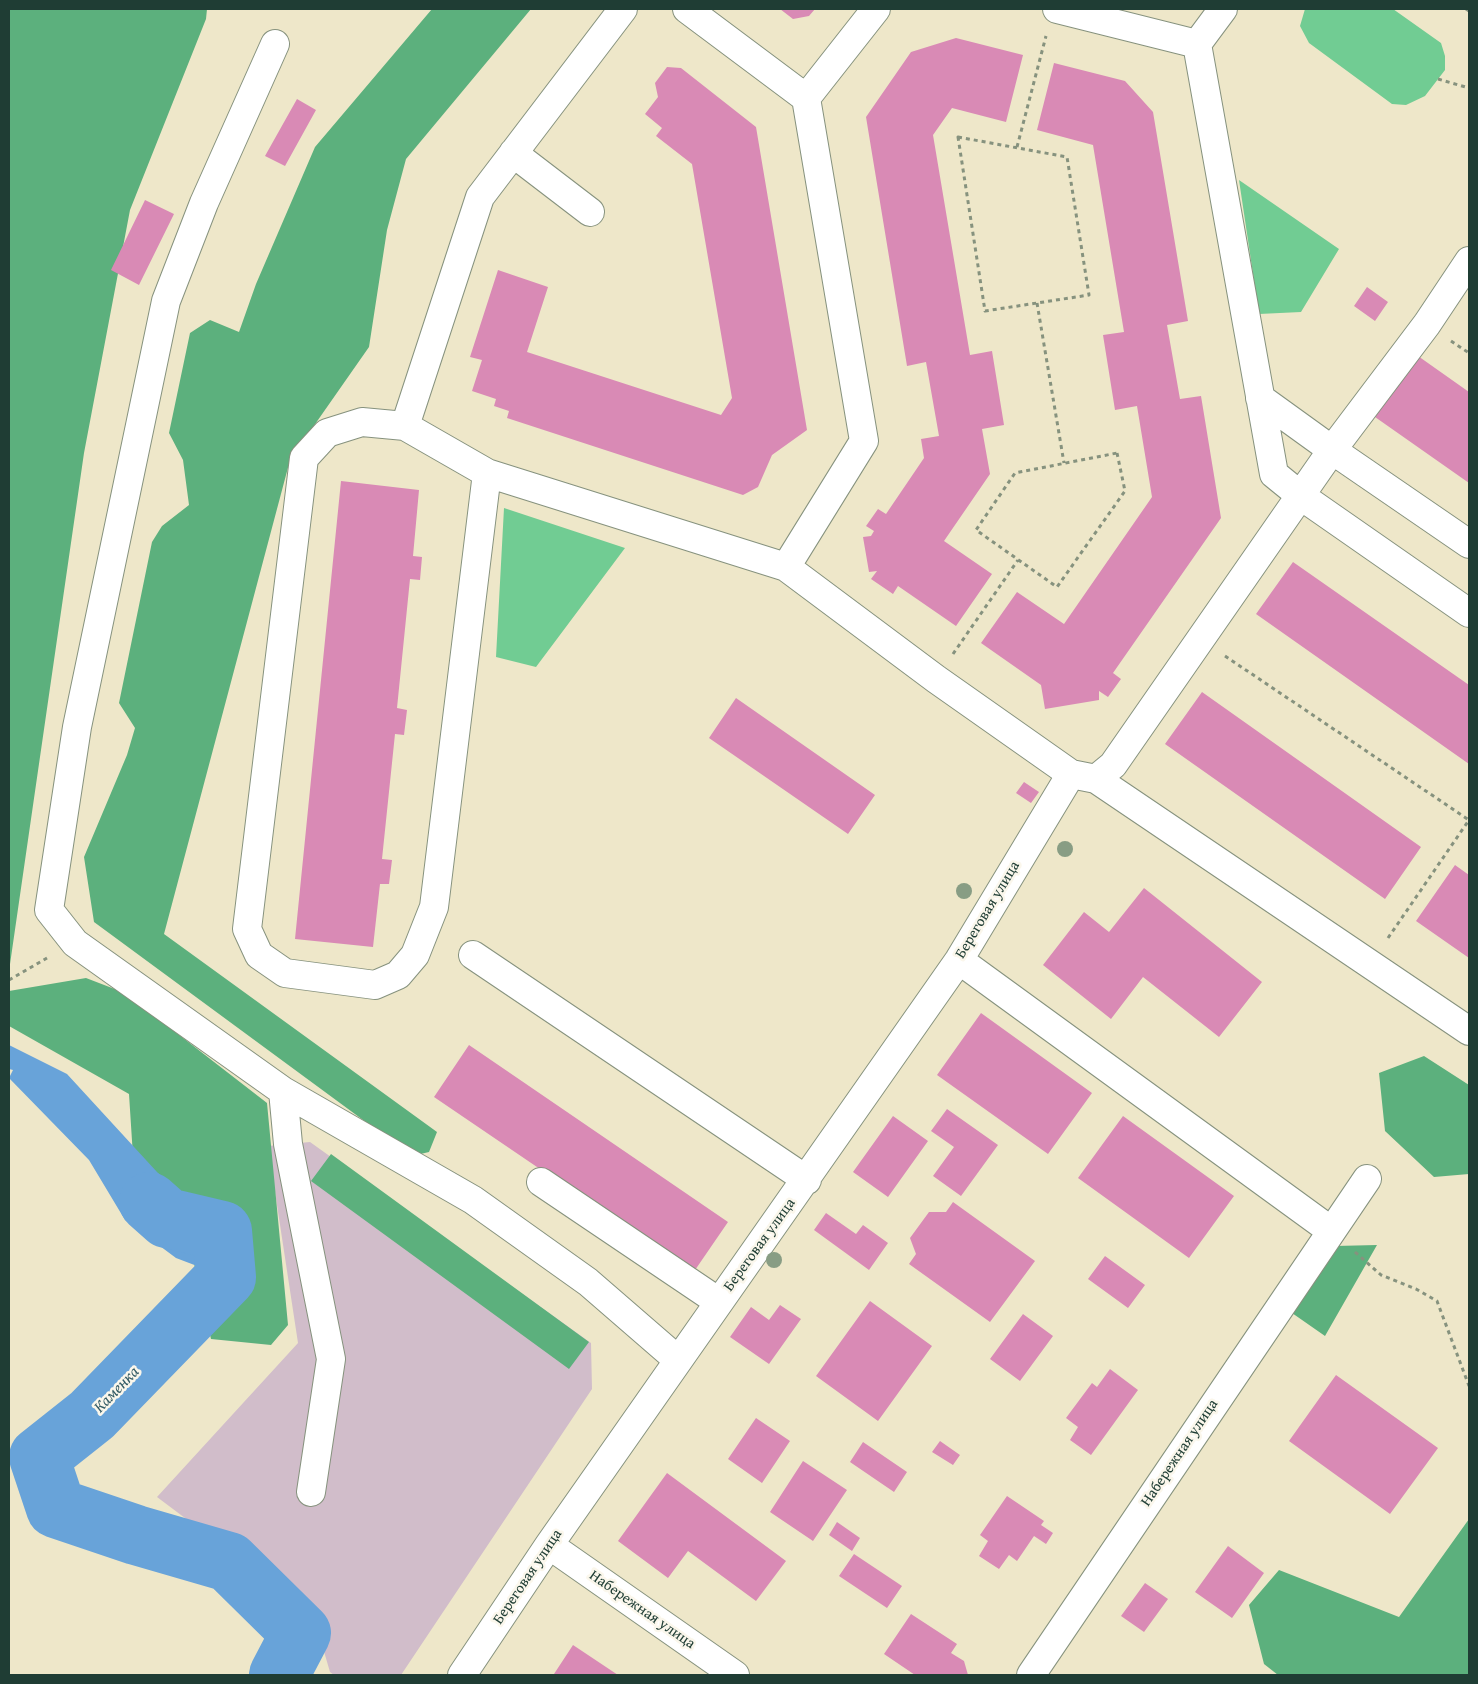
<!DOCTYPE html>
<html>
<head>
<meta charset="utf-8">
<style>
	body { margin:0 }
	#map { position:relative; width:1478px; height:1684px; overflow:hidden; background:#eee7c9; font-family:"Gentium Book Plus",serif }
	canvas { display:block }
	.frame { position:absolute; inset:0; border:10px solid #1f3d34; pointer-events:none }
</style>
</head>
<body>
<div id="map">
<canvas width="1478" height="1684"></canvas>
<div class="frame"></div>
</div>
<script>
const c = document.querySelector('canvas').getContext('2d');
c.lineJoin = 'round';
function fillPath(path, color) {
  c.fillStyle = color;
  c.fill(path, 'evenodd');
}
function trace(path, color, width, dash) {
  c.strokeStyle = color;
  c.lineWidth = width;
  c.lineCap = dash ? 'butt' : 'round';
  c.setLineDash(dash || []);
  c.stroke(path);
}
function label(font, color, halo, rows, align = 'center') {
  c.font = font + ' "Gentium Book Plus",serif';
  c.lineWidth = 5;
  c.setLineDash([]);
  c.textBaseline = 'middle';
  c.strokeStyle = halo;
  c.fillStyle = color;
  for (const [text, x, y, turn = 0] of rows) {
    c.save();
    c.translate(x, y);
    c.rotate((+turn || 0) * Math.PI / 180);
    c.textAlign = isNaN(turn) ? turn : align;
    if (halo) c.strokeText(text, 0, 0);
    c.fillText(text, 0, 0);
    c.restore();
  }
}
const industrial = new Path2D(`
	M310,1142L591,1343L592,1389L401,1675H334L330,1672L313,1614L157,1497L298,1343L268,1146Z`);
const green = new Path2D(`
	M1305,9H1393L1441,43L1445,56V70L1425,96L1406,105L1392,104L1309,43L1300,26Z
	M1239,180L1339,249L1301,312L1259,314Z
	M504,508L625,548L536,667L496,657Z`);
const forest = new Path2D(`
	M9,9H207L206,19L130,210L84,453L9,971Z
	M432,9H531L406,159L387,230L369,347L290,460L164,934L437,1132L429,1152L412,1156L94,922L84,857L127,755L135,728L119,703L152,542L162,526L189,505L183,460L169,433L190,333L210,320L239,332L256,284L315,147Z
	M86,978L125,993L267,1103L288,1325L271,1345L211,1339L189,1241L134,1172L129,1094L9,1026V991Z
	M1424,1056L1469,1085V1174L1434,1177L1385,1131L1379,1073Z
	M331,1154L589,1342L569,1369L311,1181Z
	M1377,1245L1325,1336L1292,1313L1335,1246Z
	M1469,1519V1675H1278L1264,1664L1249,1605L1279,1570L1399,1617Z`);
const water = new Path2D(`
	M9,1045L67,1074L157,1172L222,1231L226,1277L176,1258L125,1220L89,1160L9,1078L13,1070L9,1069Z`);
const river = new Path2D(`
	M149,1202L167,1218L222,1231L226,1277L92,1415L39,1457L56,1508L136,1535L229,1562L301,1633L279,1675`);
const building = new Path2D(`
	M780,9H815L809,16L793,19Z
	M956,38L1023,55L1006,122L952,108L933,135L970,355L992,351L1004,425L982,429L990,474L944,541L992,574L956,626L898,586L893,594L871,579L877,571L869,572L863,537L871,536L874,531L866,526L878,509L886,514L924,458L921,439L939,436L926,362L907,366L866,117L911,52Z
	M1054,63L1125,81L1153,112L1188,321L1167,325L1180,399L1201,396L1221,518L1113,673L1121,679L1108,697L1099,691V700L1045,709L1041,685L981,643L1017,592L1064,624L1152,497L1137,406L1115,410L1103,335L1124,332L1093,145L1037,130Z
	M667,67L681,68L756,127L807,430L772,455L758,487L743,495L507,418L509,411L494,406L496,399L472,391L482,360L470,357L498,270L548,287L527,352L721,415L732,398L692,164L656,136L662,128L645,114L658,97L655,83Z
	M297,99L316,110L285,166L265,156Z
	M145,200L174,214L139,285L111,270Z
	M1367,287L1388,302L1375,321L1354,306Z
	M1418,356L1469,392V483L1375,417Z
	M341,481L419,490L413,556L422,557L420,580L410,579L397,708L407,710L404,735L395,734L382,859L392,860L389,884H380L373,947L295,939Z
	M1293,562L1469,685V764L1256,614Z
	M1202,692L1421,847L1385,899L1165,744Z
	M736,698L875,795L848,834L709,738Z
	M1024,782L1039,792L1031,803L1016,793Z
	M1455,865L1469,875V958L1416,921Z
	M1144,888L1262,982L1219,1037L1143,977L1111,1019L1043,965L1084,912L1109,932Z
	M981,1013L1092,1093L1048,1154L937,1075Z
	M469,1045L728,1222L693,1273L434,1097Z
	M947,1109L998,1145L961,1196L933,1176L954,1147L931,1131Z
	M893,1116L928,1141L888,1197L853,1172Z
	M1123,1116L1234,1196L1189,1258L1078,1178Z
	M953,1202L1035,1261L990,1322L909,1264L916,1254L910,1238L929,1212H946Z
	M826,1213L856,1234L863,1225L888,1243L869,1270L814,1230Z
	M1105,1256L1145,1285L1128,1308L1088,1279Z
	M870,1301L932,1346L878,1421L816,1376Z
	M780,1305L801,1319L769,1364L730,1337L751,1307L769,1320Z
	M1023,1314L1053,1336L1020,1381L990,1359Z
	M1110,1369L1138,1390L1091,1455L1070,1440L1078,1427L1066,1418L1092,1383L1097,1387Z
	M1336,1375L1438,1448L1390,1514L1289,1441Z
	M756,1418L790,1441L762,1483L728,1459Z
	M940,1441L960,1455L953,1465L932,1452Z
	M863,1442L907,1472L894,1492L850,1462Z
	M803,1461L847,1490L813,1541L770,1512Z
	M667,1473L786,1561L756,1601L688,1551L668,1578L618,1541Z
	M1007,1496L1044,1521L1041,1525L1053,1533L1046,1544L1034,1536L1017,1561L1009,1555L999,1569L979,1556L988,1541L980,1535Z
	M837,1522L860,1538L852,1551L829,1535Z
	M1228,1546L1264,1573L1232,1618L1195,1592Z
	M854,1554L902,1586L887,1608L839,1576Z
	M1145,1583L1168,1599L1144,1632L1121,1616Z
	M911,1614L957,1644L951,1653L964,1661L968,1675H915L884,1654Z
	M573,1645L618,1675L554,1674Z`);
const path = new Path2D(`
	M1466,9L1469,11
	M1438,79L1469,88
	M958,137L1067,157L1089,295L985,311Z
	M1017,147L1046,36
	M1037,303L1064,463
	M1451,341L1469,353
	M1117,453L1125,491L1057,587L976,530L1015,473Z
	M953,654L1018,560
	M1225,656L1469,820
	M1388,938L1469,820
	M9,980L47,958
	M1355,1252L1381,1275L1416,1289L1437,1301L1469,1386`);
const minor = new Path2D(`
	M623,9L480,197L405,426L487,473L786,567L936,679L1071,774L1096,779L1113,765L1332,450L1469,544
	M687,9L806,98L864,441L786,567
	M1057,9L1197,44
	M1223,9L1197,44L1274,474L1301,496L1469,613
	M275,44L204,203L166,301L77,727L49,910L75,943L283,1091L473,1200L588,1282L678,1360
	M806,98L876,9
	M513,153L590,212
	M1260,398L1332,450L1427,324L1469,261
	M405,426L362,422L327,433L304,458L247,929L259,955L285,973L375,985L398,975L415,955L434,907L487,473
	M1096,779L1469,1031
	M473,955L807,1180
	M959,960L1330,1230
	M283,1091L288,1144L331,1359L311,1492
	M541,1182L719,1302
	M549,1545L735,1675
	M462,1675L549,1545L959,960L1071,774
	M1031,1675L1367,1179`);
const trees = [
	[1065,849],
	[964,891],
	[774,1260]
];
const streetNames = [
	["Береговая улица",988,910,-59],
	["Береговая улица",760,1245,-54],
	["Набережная улица",1180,1453,-56],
	["Береговая улица",528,1577,-56],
	["Набережная улица",642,1610,35]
];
const waterNames = [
	["Каменка",117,1390,-46]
];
fillPath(industrial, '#d1bdca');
fillPath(green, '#71cc93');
fillPath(forest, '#5cb07d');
fillPath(water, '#68a3d9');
trace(river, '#68a3d9', 60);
fillPath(building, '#d98ab5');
trace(minor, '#86927e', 30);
trace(path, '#86927e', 3, [4, 4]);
trace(minor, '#fff', 28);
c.fillStyle = '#889d84';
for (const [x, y] of trees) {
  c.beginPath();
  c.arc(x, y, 8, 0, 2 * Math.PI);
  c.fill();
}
label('15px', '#1f3d34', '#fbf7ec', streetNames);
label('italic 16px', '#355c66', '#fbf7ec', waterNames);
</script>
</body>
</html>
